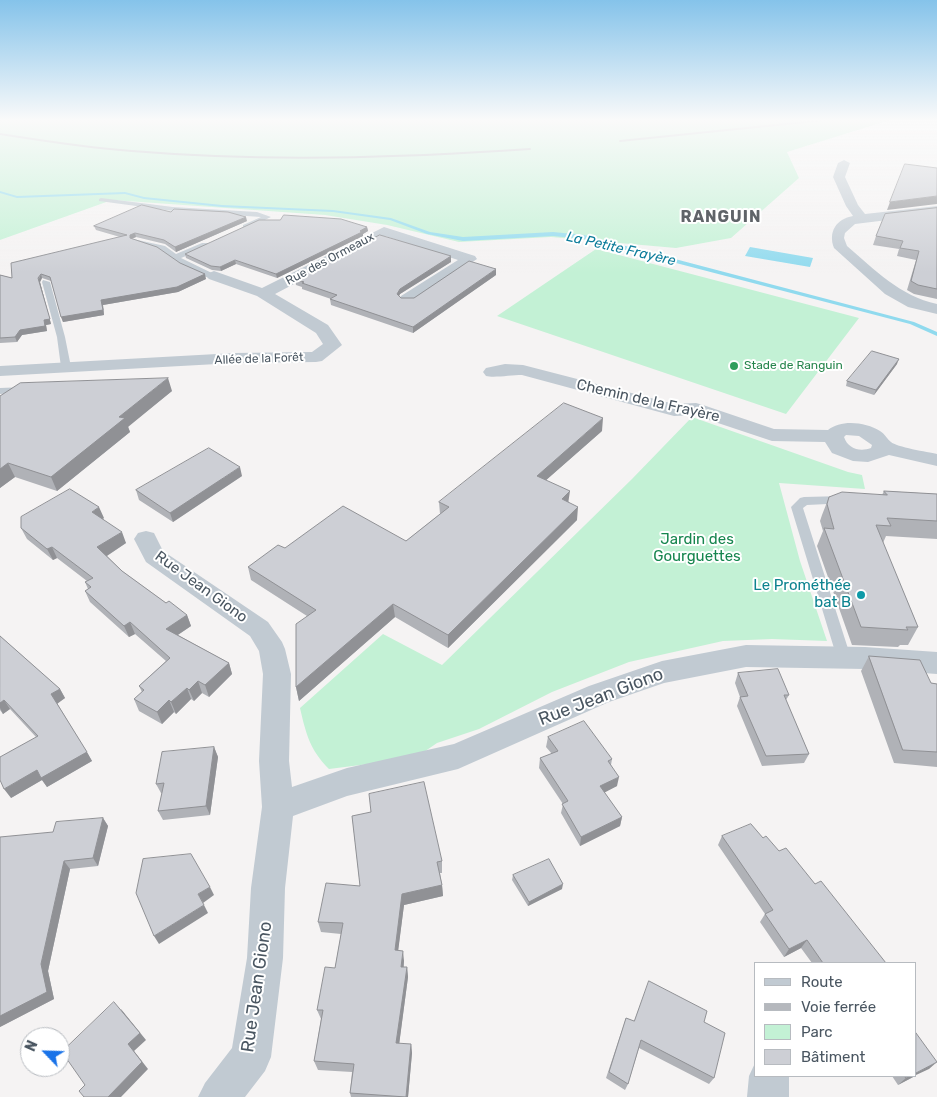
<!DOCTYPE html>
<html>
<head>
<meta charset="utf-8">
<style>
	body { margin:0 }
	#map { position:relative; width:937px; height:1097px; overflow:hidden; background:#f5f3f3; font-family:Rubik,sans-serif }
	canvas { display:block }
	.legend { position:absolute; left:754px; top:962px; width:162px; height:115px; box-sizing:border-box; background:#fff; border:1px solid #b7bbc0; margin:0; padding:6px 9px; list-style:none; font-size:15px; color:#4a5661 }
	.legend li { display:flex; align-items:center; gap:10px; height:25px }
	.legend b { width:25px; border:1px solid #b7bbc0 }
	.north { position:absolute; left:20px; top:1027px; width:50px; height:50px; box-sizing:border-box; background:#fff; border:1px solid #b7bbc0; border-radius:50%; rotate:294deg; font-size:14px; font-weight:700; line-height:20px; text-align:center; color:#4a5661 }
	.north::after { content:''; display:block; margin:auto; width:18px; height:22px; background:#1a73e8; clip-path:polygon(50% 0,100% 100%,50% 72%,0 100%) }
</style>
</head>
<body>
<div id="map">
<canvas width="937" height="1097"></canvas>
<ul class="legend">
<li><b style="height:6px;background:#c1cad2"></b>Route</li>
<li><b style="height:6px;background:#b5b8bd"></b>Voie ferrée</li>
<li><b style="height:14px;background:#c3f1d5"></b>Parc</li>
<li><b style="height:14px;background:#cdcfd5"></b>Bâtiment</li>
</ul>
<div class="north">N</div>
</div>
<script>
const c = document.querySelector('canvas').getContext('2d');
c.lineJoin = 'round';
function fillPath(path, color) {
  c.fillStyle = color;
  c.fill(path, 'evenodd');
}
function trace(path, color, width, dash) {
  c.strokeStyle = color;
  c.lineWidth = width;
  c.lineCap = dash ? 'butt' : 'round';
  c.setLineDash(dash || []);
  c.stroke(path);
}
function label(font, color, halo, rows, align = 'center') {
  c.font = font + ' Rubik,sans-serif';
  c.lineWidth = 4;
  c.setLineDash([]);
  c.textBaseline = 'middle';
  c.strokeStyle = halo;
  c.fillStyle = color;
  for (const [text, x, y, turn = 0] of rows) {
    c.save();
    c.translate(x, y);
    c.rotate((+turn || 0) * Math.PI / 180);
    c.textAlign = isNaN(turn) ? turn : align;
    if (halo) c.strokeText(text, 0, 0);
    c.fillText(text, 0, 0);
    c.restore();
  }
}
const green = new Path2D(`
	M0,120H890L787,152L799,178L731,238L676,248L551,237L459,242L387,225L325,215L112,200L0,240Z
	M596,249L859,318L786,414L497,316Z
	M692,417L848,472L862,475L865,489L779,483L800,561L827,641L772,639L723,641L629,662L552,692L479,729L437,743L421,754L400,760L329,769C310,750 306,734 300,708L383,634L442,665L632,479Z`);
const water = new Path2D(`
	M750,247L813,258L810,267L745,256Z`);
const stream = new Path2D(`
	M0,191L17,196L125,192L144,197L222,205L333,210L391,218L430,232L463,237L553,232L584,235L914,322L937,332V336L910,324L584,239L553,236L463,241L427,234L390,220L333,212L222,207L144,199L125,194L17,198L0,193Z`);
const lane = new Path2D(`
	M101,198L173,207L257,212L271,217L246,229H243V225L261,217L173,211L99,201V199Z
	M133,239L165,246L176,254L202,243H208V247L181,258L218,276C206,285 171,256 160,250C152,246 142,245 133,243Z
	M43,280L50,282L65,337L71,367L69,369H63L61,367L57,337L42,282Z
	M25,387L30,390L28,392L0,394V388Z
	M844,496L850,500L848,503L807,505L803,508L851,658L849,662L844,664L839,662L837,658L791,507L800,498L804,497Z`);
const street = new Path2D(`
	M844,160L850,163L845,177L858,205L865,214L937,206V214L855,224L845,233L844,238L847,246C875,270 900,296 937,304V314L908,307L885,294L834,248C828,232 836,219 853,216L846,206L833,177L838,163Z
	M384,227L475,256L477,259L413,302H401L399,299L401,296L458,260L385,236L275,294L328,325L342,345L322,361L316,362L235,363L0,376V366L235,353L312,352L323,344L316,333L257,296L209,279L206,276L209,273L214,271L262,288Z
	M505,364L523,365L674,404L696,403L703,405L774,429L828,430C841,419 866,422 880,431C885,434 887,439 891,442C896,447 928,452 937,454V466L889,455L868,462L853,461L832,453L825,442L772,441L694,415L674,416L522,375C511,375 494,378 486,376L483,372L486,368ZM846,435L859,436L872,445L871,448C860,452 848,449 844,437Z
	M146,531L154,533L163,551L268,622L282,642L285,649L291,674L289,761L292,787L347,768L454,744L589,686L662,661L746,645L865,647L937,652V674L865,669L746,667L664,683L609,702L458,769L347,796L293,816L285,888L283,958L271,1057L265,1071L245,1097H198L205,1083L232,1048L247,958L251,888L262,807L259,761L263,674L259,651L250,636L146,562L134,539L138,533Z
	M756,1061V1076H789V1097H747L749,1076Z`);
const rail = new Path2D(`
	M0,134C44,141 88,148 132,151C265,162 397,158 530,149
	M620,141L825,120`);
const wall = new Path2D(`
	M937,208V299L914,294L907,290L916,260L897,256L899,249L873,245L876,236Z
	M171,212L247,221L176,252L165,244L136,237L132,239L180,263L206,279L178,292L103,305L104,315L63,322L51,281L42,278L40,282L51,324L46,325L47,331L22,335L17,342L0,343V275L12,278L120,237L96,230L94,226Z
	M367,227L368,231L363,234V236L277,278L236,264L221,271L212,270L186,258L185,254Z
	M451,256V262L400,294L399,296L401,298H414L496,275L413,333L331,305L330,299H331L302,289V287L296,285L295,279Z
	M897,364L874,395L846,386L847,381Z
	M172,391L128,426L130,432L57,491L15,477L0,488V396Z
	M602,431L546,480L569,502L577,520L448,648L395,617L299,701L296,687L307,616L251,580L248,567L285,548L406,541L440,514L439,502Z
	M242,476L173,522L139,500L136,490Z
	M884,491L937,494V539L886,536L883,543L918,627L908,645H900L898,647L852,645L817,546L823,531L820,521L822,515L829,497L882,495Z
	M104,518L103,519L126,543L107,556L122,571L166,603L187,615L191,626L178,635L229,663L232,674L209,697L202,693L194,701L191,699L176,714L174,712L162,724L139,711L134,699L142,692L139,686L166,661L135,634L129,637L90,602L85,591L88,589L85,582L87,581L57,558L53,560L27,539L21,528Z
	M0,636L60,689L65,698L57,703L92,761L47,787L42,780L11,798L36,737L10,709L3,714L0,710Z
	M869,656L931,683L937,684V767L894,763L861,671Z
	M738,673L789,695L786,700L809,754L804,763L762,766L737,706L740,697L735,683Z
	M548,737L612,759L611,765L617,786L604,792L622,817L620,826L580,846L561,813L563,804L539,768L540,758L552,754L546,747Z
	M214,747L218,757L210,815L163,820L158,811L162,793H161L156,784Z
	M352,816L442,861V873H440L442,885L443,896L404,905L398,950L404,961V967H407L408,977L399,1044H411L412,1053L408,1097H351L350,1093L352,1072L318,1070L314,1061L321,1019L317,1010L335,968L341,934L321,932L318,922L360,886Z
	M103,818L108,826L98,866L70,869L48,971L54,999L0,1027L53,832Z
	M722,836L763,838L815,884L886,963H812L801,948L784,957L760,922L765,914L718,845Z
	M513,875L562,889L528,906L512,880Z
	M626,1018L634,1021L704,1022L714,1078L709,1084L639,1048L628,1084L625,1090L606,1078Z
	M892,1076H915L898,1085Z`);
const shadedWall = new Path2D(`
	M937,196V204L887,210L890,202Z
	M246,217L247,221L176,252L175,247Z
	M367,227L368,231L363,234V236L277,278L276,274Z
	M135,233L136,237L131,239L130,238V235Z
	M451,256V262L400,294L397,300V294L400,289Z
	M235,260L236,264L221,271L220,267Z
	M496,269V275L413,333V327Z
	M41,274L42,278L40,282L51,324L46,325L47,331L22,335L17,342L15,337Z
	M205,274L206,279L178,292L103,305L104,315L63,322L61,317L101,300Z
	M899,359L897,364L874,395L876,390Z
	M168,378L172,391L128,427L130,432L57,491L51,477L119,417Z
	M603,418L602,431L536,489L537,476Z
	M8,463L15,477L0,488V469Z
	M240,467L242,476L173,522L170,513Z
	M570,491L568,504L562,499Z
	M99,507L104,518L97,523L92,512Z
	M578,507L577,520L448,648V635Z
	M122,532L126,543L102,559L97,547Z
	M52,547L57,558L53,560L47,549Z
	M393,604L395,617L299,701L296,687Z
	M187,615L191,626L170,640L166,629Z
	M130,622L135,634L129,637L124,626Z
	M229,663L232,674L209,697L205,685Z
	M198,681L202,693L194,701L189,690Z
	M187,688L191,699L176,714L171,702Z
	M60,689L65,698L57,704L51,694Z
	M4,700L10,709L3,714L0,708V703Z
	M169,700L174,712L162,724L157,712Z
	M214,747L218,757L210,815L206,806Z
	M87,752L92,761L47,787L42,780L11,798L4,789L37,770Z
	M619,777L617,786L598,796L600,786Z
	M622,817L620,826L580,846L581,837Z
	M103,818L108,826L98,866L93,858Z
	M64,861L70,869L48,971L54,999L0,1027V1016L41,964Z
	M563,884L562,889L528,906L529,902Z
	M442,885L443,896L404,905L397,960L395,950L402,894Z
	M210,887L214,895L203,903L198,894Z
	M204,905L208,913L159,944L154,936Z
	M807,940L801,948L784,957L789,949Z
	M403,951L404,961L402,977L401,967Z
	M407,967L408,977L398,1053L396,1043Z
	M121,1009L146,1040L134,1051L148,1069L121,1097H108L128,1044Z
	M411,1044L412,1053L408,1097H406Z
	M937,1062L929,1069L916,1075V1073Z
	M911,1076H915L898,1085L906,1078Z`);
const building = new Path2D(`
	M905,164L937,168V196L890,202Z
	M142,205L171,212L174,209L228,212L246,217L175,247L164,240L135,233L130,235V238L157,247L180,263L205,274L177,287L101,300L103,310L61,317L50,277L41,274L38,278L50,319L44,320L45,326L20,330L15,337L0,338V275L12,278L11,263L127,235L94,226Z
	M937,208V289L918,285L911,281L919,251L900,248L903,241L876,236L885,214Z
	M284,215L341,219L367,227L360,231L362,232L276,274L235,260L220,267L211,266L185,254L259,220H280Z
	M380,235L451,256L400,289L397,294L401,298H414L469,261L496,269L413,327L330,299L337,295L302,283L304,282L295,279Z
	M872,351L899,359L876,390L847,381Z
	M168,378L119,417L125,418L51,477L8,463L0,469V396L20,383Z
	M564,403L603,418L537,476L570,491L562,499L578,507L448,635L393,604L296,687V624L316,610L248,567L278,545L285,548L343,506L406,541L449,507L439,502Z
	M209,448L240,467L170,513L136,490Z
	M70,489L99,507L92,512L122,532L97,547L122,571L166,603L169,601L187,615L166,629L229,663L205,685L198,681L189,690L187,688L171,702L169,700L157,712L134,699L144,690L139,686L170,658L130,622L124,626L85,591L91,587L85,582L93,578L52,547L47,549L21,528V517Z
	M884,491L937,494V521L887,518L891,526L876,525L918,627H906L908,630L861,627L824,528L834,529L827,504L829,497L842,492L887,495Z
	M0,636L60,689L51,694L87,752L41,778L37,770L4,789L0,780V757L38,736L4,700L0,703Z
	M869,656L920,660L931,683L937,684V752L903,750Z
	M778,669L789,695H784L809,754L766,756L740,697L748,696L738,673Z
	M584,721L612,759L608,761L619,777L600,786L622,817L581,837L562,804L568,801L540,758L558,751L548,737Z
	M214,747L206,806L158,811L164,783L156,784L162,752Z
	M424,782L442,861L437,862L442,885L402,894L395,950L403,951L401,967H407L396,1043L411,1044L406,1097L350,1093L354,1064L314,1061L323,1010H317L325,967L335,968L343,923L318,922L326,883L360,886L352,816L371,812L369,794Z
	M103,818L93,858L64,861L41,964L47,992L0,1016V837L53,832L56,822Z
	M751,824L763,838L766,836L779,851L786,848L815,884L821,881L886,963H823L807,940L789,949L765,914L773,910L722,836Z
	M191,854L210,887L198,894L204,905L154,936L136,893L143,859Z
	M549,859L563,884L529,902L513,875Z
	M649,981L707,1011L704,1022L725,1033L714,1078L641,1040L628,1084L609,1072L626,1018L634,1021Z
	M114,1002L140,1033L128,1044L142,1062L108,1097H84L79,1091L85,1085L62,1052Z
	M916,1033L937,1062L916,1073Z
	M905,1076H911L906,1078Z`);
const markers = [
	[734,366,5,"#2e9e5b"],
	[861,595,5,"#0f9aa8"]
];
const farStreetnames = [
	["Rue des Ormeaux",330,259,-28],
	["Allée de la Forêt",259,359,-2]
];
const farLeisurenames = [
	["Stade de Ranguin",744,366]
];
const farWaternames = [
	["La Petite Frayère",621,249,13]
];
const streetNames = [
	["Chemin de la Frayère",648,401,13],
	["Rue Jean Giono",201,587,36]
];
const parkNames = [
	["Jardin des",697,540],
	["Gourguettes",697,557]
];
const cultureNames = [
	["Le Prométhée",851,586],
	["bat B",851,603]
];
const farDistrictnames = [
	["RANGUIN",721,217]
];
const nearStreetnames = [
	["Rue Jean Giono",601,697,-21],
	["Rue Jean Giono",257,987,-82]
];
fillPath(green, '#c3f1d5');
fillPath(water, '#90daee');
fillPath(stream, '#90daee');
fillPath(lane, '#c1cad2');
fillPath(street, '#c1cad2');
trace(rail, '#b5b8bd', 2);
fillPath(wall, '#b0b2b7');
fillPath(shadedWall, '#909195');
fillPath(building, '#cdcfd5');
trace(building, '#909195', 1);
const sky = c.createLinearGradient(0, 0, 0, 273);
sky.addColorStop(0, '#85c3ea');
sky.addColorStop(0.44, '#fafafa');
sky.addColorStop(1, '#fafafa00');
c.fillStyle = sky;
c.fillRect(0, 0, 937, 273);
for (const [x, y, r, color] of markers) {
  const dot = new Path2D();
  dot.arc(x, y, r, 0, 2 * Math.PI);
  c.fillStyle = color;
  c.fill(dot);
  trace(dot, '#fff', 2);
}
label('12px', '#4a5661', '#fff', farStreetnames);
label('12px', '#27864d', '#fff', farLeisurenames, 'left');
label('italic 14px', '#0c7c9b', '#fff', farWaternames);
label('15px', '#4a5661', '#fff', streetNames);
label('15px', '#17864f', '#fff', parkNames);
label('15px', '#0d838f', '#fff', cultureNames, 'right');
c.letterSpacing = '1px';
label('bold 16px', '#5f6368', '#fff', farDistrictnames);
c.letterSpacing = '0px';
label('18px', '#4a5661', '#fff', nearStreetnames);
</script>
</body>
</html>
